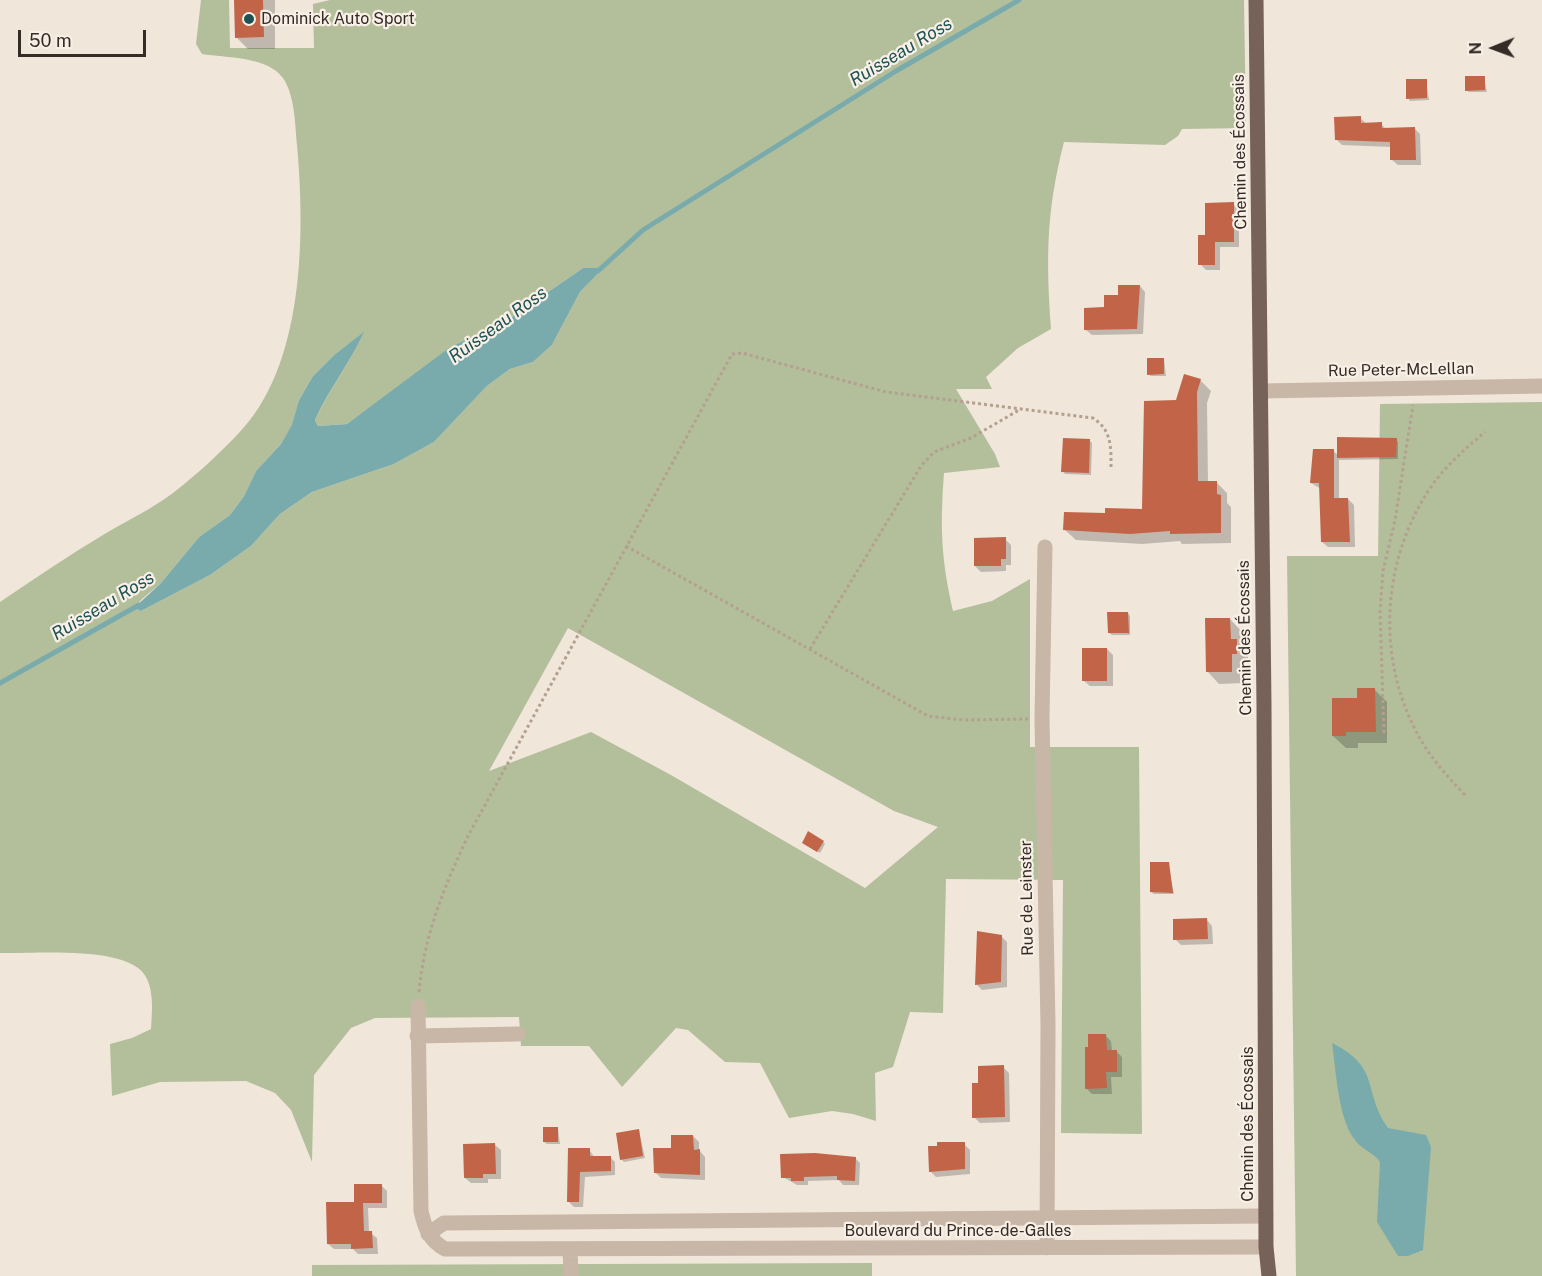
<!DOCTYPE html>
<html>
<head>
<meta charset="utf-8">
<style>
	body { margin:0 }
	#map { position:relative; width:1542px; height:1276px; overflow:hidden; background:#f0e6da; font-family:"Public Sans",sans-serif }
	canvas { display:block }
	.north { position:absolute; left:1464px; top:18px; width:60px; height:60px; -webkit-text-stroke:4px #f8f0e6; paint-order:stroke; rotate:269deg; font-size:16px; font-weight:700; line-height:24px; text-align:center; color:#352b27 }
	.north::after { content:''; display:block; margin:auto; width:21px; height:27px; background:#352b27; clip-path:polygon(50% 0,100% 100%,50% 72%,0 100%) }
	.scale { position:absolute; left:18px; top:30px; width:128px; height:27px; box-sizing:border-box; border:3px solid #352b27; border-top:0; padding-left:8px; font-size:18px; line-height:21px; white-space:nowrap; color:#352b27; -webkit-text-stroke:4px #f8f0e6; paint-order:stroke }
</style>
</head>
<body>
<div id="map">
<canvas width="1542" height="1276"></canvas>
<div class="north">N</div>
<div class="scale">50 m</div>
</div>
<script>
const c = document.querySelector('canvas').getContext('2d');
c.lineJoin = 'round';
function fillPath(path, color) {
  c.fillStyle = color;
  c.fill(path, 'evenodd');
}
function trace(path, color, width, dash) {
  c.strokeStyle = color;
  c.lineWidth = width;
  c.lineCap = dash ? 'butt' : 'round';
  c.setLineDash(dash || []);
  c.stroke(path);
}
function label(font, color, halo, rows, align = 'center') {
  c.font = font + ' "Public Sans",sans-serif';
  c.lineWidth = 4.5;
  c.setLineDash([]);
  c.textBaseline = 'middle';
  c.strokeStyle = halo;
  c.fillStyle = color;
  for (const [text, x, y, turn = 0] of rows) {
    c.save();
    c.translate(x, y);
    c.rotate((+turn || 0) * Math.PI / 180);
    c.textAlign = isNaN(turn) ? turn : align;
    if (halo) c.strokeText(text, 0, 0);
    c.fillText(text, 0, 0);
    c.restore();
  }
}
const green = new Path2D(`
	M201,0H229L230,48H314L313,4L330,0H1244L1246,128L1182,129L1178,136L1165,145L1064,142C1046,212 1046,258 1051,329L1018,348L986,377L992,389H956L995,454L1000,467L944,473C940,527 941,558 953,611L992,601L1030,579V747H1139L1142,1134L1061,1133L1063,880L946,879L943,1013L910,1012L893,1067L875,1073L876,1121L853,1114L832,1111L789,1118L760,1063L725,1062L688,1030L676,1028L622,1087L589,1046H521L519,1017L375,1018L351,1028L314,1075L312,1162L291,1110L275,1093L246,1081L160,1082L112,1096L110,1044L132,1038L151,1029C152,1013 154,994 147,979C133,944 34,954 0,953V602C34,579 68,556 103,535C126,521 152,509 173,493C195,476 218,455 237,435C305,367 305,234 297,145C295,124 295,96 283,78C267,56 226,58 202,54L196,44ZM583,268H602L580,292L552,345L533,362L510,369L487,386L434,442L394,464L312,492L280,514L251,546L210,575L141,611L134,608L142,599L161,583L199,537L230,515L244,496L256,471L281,444L293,425L299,400L313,376L334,355L363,334C349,364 329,390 315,420L318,426L347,424L397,388L489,328L506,321ZM568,628L894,811L938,827L865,888L671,775L591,732L489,771Z
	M1542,402V1276H1296L1287,556H1378L1380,404Z
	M872,1263V1276H312V1265Z`);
const water = new Path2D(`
	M583,268H603L580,292L552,345L533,362L510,369L487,386L434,442L394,464L312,492L280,514L251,546L210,575L141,611L134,608L161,583L199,537L230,515L244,496L256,471L281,444L292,425L299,400L313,376L334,355L364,332C350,363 329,389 315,420L318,426L347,424L449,348L506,321Z
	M1332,1043C1382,1068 1362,1091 1388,1128L1426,1135L1431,1147L1423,1250L1408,1256H1398L1377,1222L1380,1162C1373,1152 1362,1150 1355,1140C1338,1119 1336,1070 1332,1043Z`);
const shadow = new Path2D(`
	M236,0H275V49H248L236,37Z
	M1484,78L1487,92H1469L1466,90Z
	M1426,80L1429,100L1410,101L1408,98Z
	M1360,118L1367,124H1381L1386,129L1414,128L1420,134L1421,165H1398L1392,160V147L1342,145L1336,139Z
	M1233,204L1239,210V247H1220V270H1206L1200,264L1207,236Z
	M1140,286L1145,292L1143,334L1092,335L1086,330L1120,296Z
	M1164,359L1166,376H1151L1148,374Z
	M1200,380L1211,391L1207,403L1208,483L1216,482L1227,493V503L1231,507V543L1182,544L1180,541L1142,544L1076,540L1065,530L1106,515L1144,510L1177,402Z
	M1396,439L1398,442V459L1339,460V499H1348L1354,505L1355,547H1328L1322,542L1321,489L1311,483L1333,451L1338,455Z
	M1090,441L1092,443L1091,475L1065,474L1063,471Z
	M1005,539L1011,545V565H1006V571L981,572L975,566Z
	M1128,613L1130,616V635H1112L1109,633Z
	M1230,619L1242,632V647L1248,652V666H1244V683L1219,684L1207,671Z
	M1107,649L1113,655V686H1090L1084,681Z
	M1375,690L1387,702V743H1358V748H1346L1333,736L1359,700Z
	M823,842L825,844L820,853L806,845Z
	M1168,864L1174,894H1154L1151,892Z
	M1207,920L1212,926L1213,944L1181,945L1175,939Z
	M978,933L1001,936L1007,942V987L982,990L976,984Z
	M1106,1036L1111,1041L1112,1051H1116L1122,1057V1077H1111L1112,1094H1092L1086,1088Z
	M1003,1067L1009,1073L1010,1122L980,1123L974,1117L980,1085Z
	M558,1129L560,1144H547L544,1142Z
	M639,1131L645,1158L624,1162L621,1159Z
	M693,1136L699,1142V1150L705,1157V1180L661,1178L655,1172L673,1149Z
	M964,1144L970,1150V1174L936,1177L930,1171Z
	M495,1145L501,1150V1179H488V1183H471L465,1178Z
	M569,1149H589L594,1157H610L615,1162V1175L585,1177L583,1207H574L569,1202Z
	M855,1158L860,1163L859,1185H843L839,1180L808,1181V1185H797L783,1177Z
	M381,1185L387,1191V1208H368L369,1232L377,1238L378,1254H358L353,1249H334L328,1244L356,1203Z`);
const stream = new Path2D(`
	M598,271L643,230L896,71L1019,0
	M0,683L139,605`);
const building = new Path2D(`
	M234,0H263L264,37L235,38Z
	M1465,76H1485V90L1465,91Z
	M1406,79H1427V98L1406,99Z
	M1361,116V123L1382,122V128L1415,127L1416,160H1390V142L1335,140L1334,117Z
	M1234,202V242H1215V265H1198V235H1205V203Z
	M1118,285H1140L1137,329L1084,330V308L1104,307V295H1118Z
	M1147,358H1164V374L1147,375Z
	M1184,374L1201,379L1197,392L1198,481H1217V494L1221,495V533L1170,534V531L1130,534L1063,530L1064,512L1105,513V508L1142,509L1144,401L1176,400Z
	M1337,437L1397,438L1396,457L1337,458Z
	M1063,438L1090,439L1089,473L1061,472Z
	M1313,449H1334V498H1348L1350,542H1321L1319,483H1310Z
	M1006,537V559H1001V566H974V538Z
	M1107,612H1128L1129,633H1108Z
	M1205,618H1230L1231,639H1237V654H1232V672H1206Z
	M1082,648H1107V681H1082Z
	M1357,688H1375L1376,732H1346V736H1332V698H1357Z
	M808,831L824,841L817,852L802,843Z
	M1150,862H1169L1173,893L1150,892Z
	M1207,918L1208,939L1173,940V919Z
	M977,931L1002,935L1001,982L975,985Z
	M1088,1034H1106L1107,1050H1117V1072H1106L1107,1088L1085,1089V1047H1088Z
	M1004,1065L1005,1117L972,1118V1083H978V1066Z
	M543,1127H558V1142H543Z
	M639,1129L643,1156L620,1160L616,1133Z
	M671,1135H693L694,1150L700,1149V1175L654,1173L653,1148H671Z
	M937,1142H965V1169L929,1172L928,1146H937Z
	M495,1143L496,1174H483V1178H464L463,1144Z
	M568,1148H590V1156H611V1171L580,1172L579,1202H567Z
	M815,1153L856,1157L855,1181L837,1180V1176L804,1177V1181H791V1178H781L780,1154Z
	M354,1184H382V1203H363L364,1231H372L373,1248L351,1249V1244H327L326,1202H354Z`);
const path = new Path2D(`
	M626,546L928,716L964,720L1028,719
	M810,649L921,466L934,452L971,438L1019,410
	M1384,733L1380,612L1383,571L1395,520L1413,405
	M1465,795C1449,778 1434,762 1422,742C1375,663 1380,559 1433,484C1448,464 1466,448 1485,432
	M419,992C424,936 444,887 468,836L732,354L742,353L886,392L1093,418C1112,430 1111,448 1111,468`);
const minor = new Path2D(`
	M1261,391L1542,386
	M1045,547L1042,719L1048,1025L1047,1248
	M418,1006L421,1211C425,1228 429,1240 445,1249L1266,1247
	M417,1036L518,1034
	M428,1234L444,1223L1266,1216
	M570,1249L571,1276`);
const major = new Path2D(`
	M1256,0L1264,705L1266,1247L1269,1276`);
const markers = [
	[249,19,6,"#1e5154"]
];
const poiNames = [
	["Dominick Auto Sport",261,19]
];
const streetNames = [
	["Chemin des Écossais",1240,152,-91],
	["Rue Peter-McLellan",1401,370,-1],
	["Chemin des Écossais",1245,638,-91],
	["Rue de Leinster",1027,898,-91],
	["Chemin des Écossais",1248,1124,-90],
	["Boulevard du Prince-de-Galles",958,1231]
];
const waterNames = [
	["Ruisseau Ross",901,52,-31],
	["Ruisseau Ross",498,325,-36],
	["Ruisseau Ross",103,606,-31]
];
fillPath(green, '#b3bf9b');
fillPath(water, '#7aabac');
fillPath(shadow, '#0003');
trace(stream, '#7aabac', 5);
fillPath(building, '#c16448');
trace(path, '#b4a091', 3, [3, 3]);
trace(minor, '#c8b6a7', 15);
trace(major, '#766259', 15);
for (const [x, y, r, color] of markers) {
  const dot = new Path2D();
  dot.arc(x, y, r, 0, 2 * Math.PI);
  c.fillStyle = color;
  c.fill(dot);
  trace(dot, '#f8f0e6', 2);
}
label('16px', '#352b27', '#f8f0e6', poiNames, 'left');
label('16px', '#352b27', '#f8f0e6', streetNames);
label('italic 18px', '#1e5154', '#f8f0e6', waterNames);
</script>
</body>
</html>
